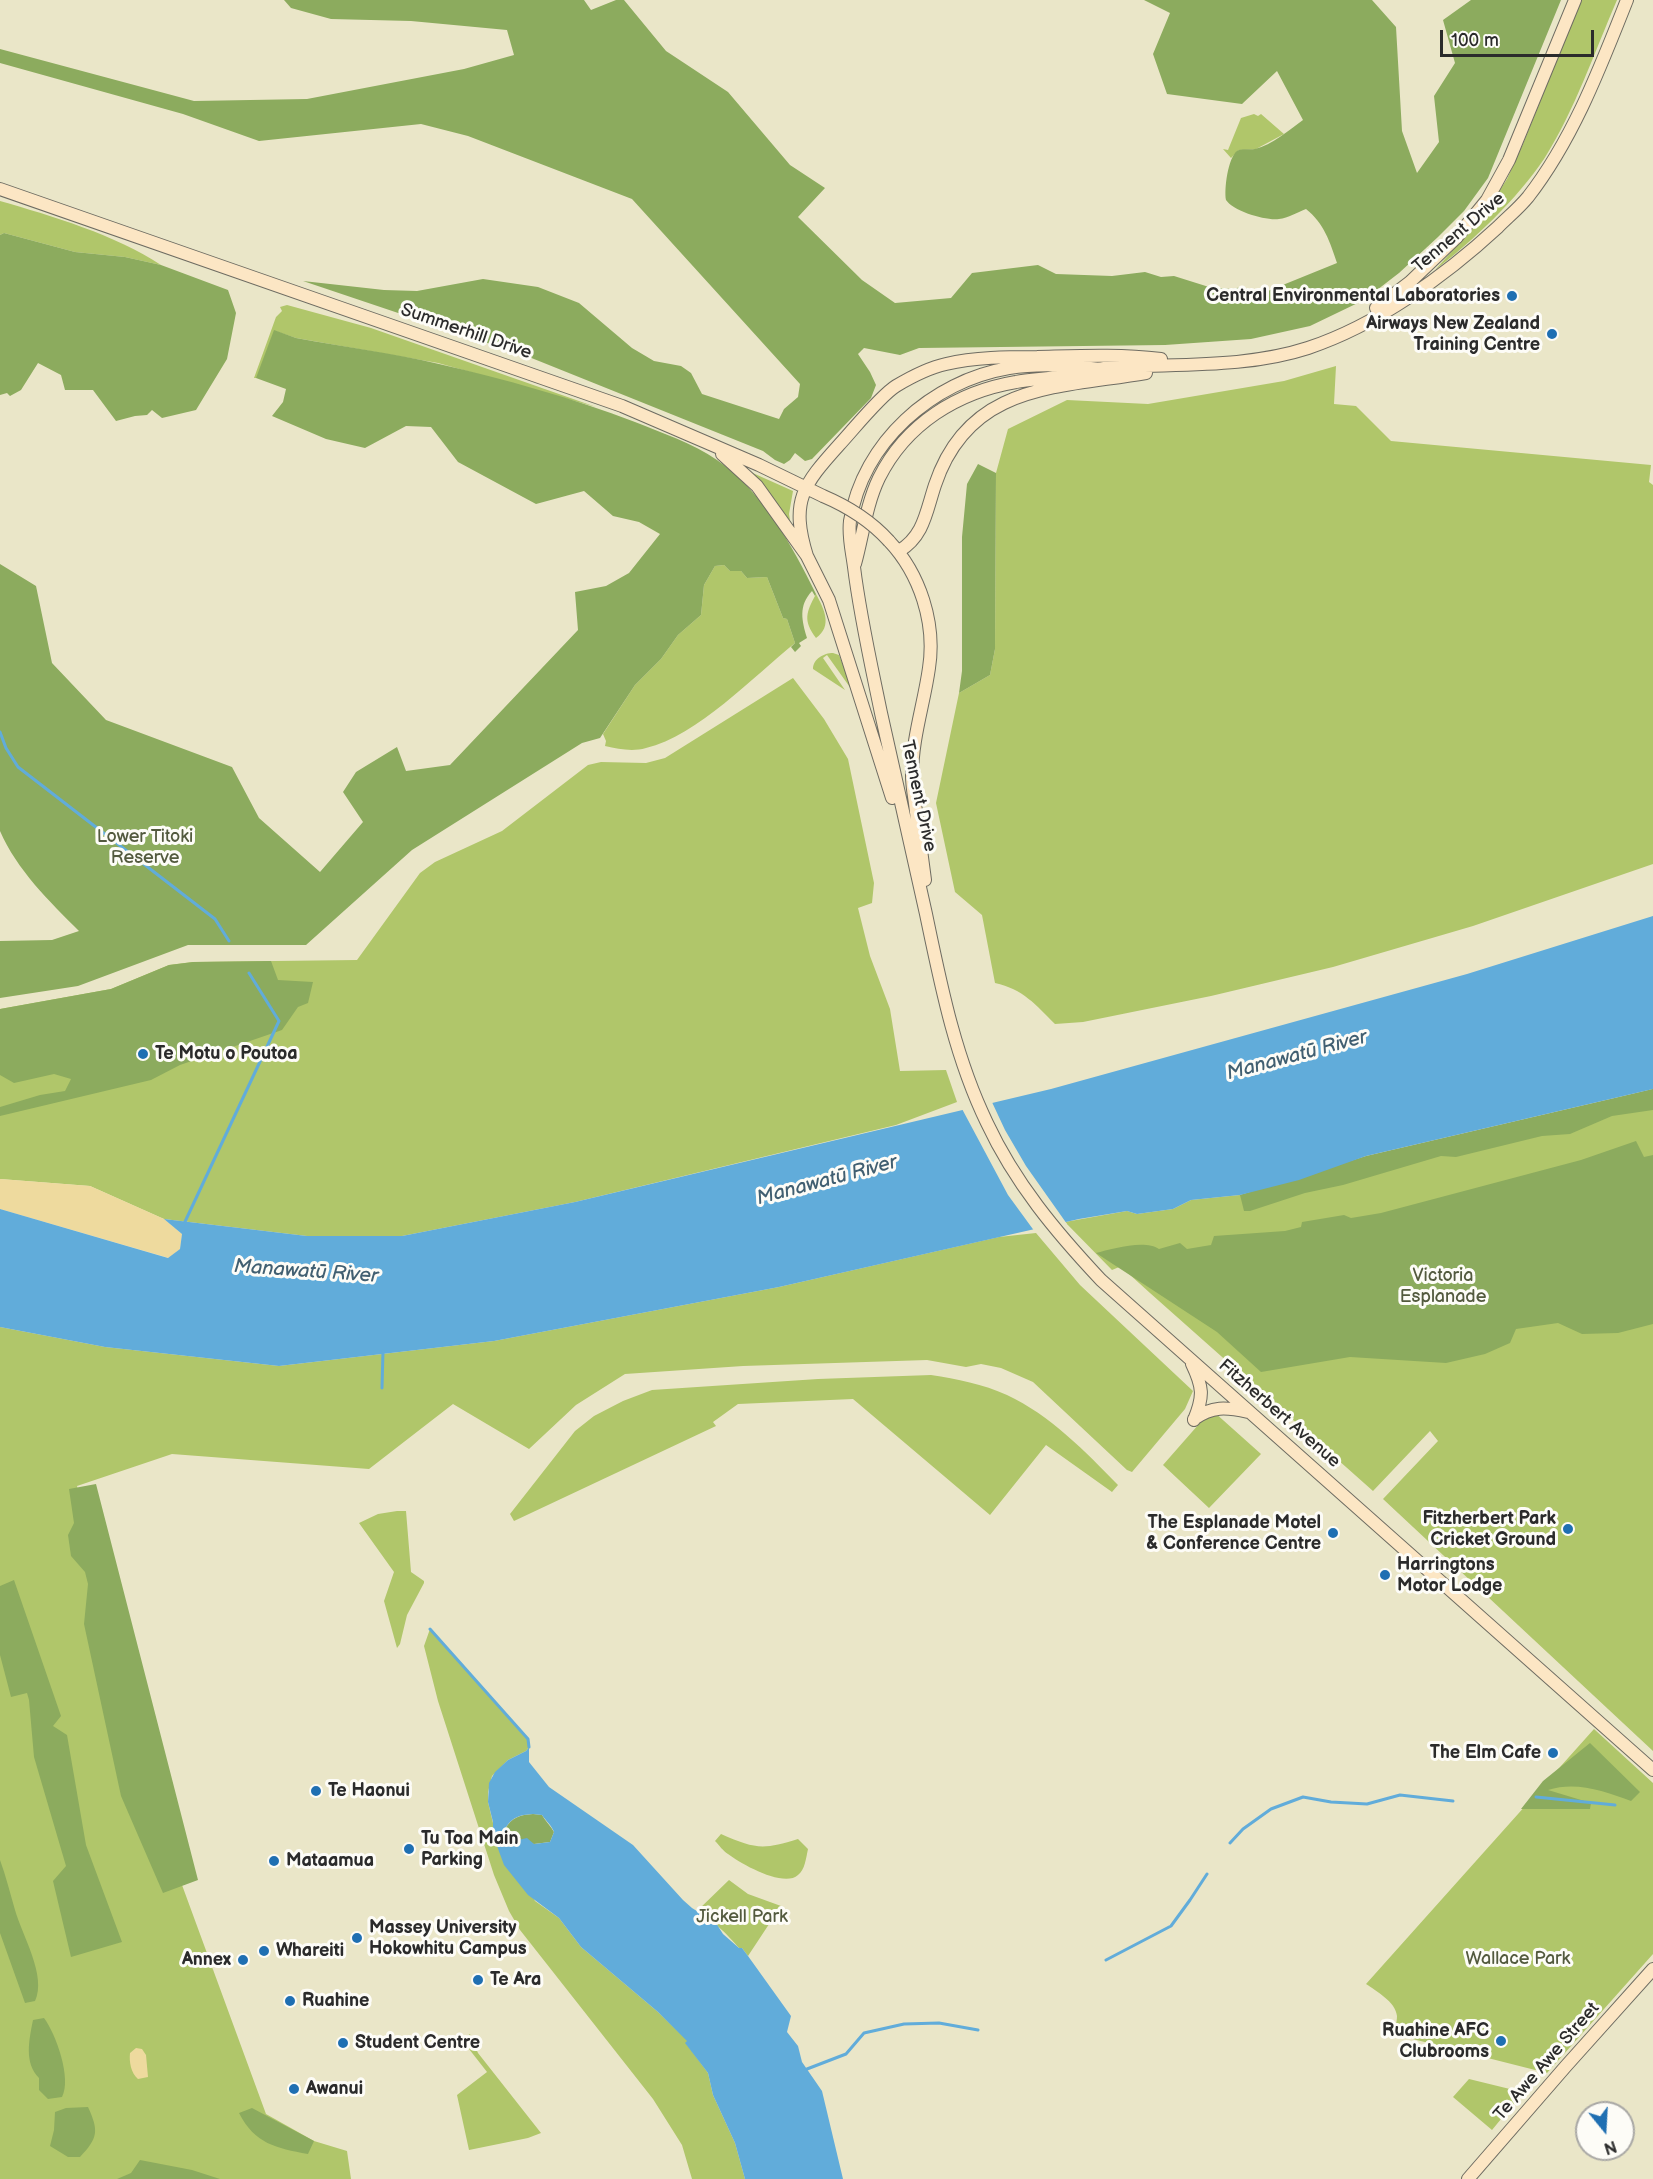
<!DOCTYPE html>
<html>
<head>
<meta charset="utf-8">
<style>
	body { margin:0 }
	#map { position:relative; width:1653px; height:2179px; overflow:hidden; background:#eae6c8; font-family:"Balsamiq Sans",sans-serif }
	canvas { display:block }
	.north { position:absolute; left:1575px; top:2101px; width:60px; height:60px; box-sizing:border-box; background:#fdfcf7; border:2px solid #a9a8a5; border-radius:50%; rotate:162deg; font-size:16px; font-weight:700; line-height:24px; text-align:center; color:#2b2b2b }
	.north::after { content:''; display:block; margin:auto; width:21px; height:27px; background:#1f6fb2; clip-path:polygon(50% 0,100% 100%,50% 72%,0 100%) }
	.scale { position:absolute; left:1440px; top:30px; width:154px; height:27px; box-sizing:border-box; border:3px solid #2b2b2b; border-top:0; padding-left:8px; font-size:18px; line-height:21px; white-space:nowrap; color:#2b2b2b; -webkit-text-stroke:4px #fdfcf7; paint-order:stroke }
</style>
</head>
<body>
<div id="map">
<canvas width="1653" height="2179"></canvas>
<div class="north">N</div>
<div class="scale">100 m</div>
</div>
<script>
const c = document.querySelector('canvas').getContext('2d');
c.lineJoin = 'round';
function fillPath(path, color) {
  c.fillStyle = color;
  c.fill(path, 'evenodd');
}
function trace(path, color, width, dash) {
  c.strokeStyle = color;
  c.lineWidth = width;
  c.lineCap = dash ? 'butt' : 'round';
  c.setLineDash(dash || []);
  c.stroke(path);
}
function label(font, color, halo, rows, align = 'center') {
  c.font = font + ' "Balsamiq Sans",sans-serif';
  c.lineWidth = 6;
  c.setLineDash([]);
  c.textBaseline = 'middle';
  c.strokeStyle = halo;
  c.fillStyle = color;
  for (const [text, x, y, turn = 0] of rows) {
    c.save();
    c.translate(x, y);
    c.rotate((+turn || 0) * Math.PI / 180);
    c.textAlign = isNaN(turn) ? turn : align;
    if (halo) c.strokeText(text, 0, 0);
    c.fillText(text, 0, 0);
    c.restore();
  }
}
const green = new Path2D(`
	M1581,0H1617C1594,53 1575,110 1544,159C1518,198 1472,242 1435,270L1482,218L1507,179L1523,144Z
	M1254,114L1258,116L1261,114L1284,134L1256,149L1239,150L1231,158L1223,149L1228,150L1241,118Z
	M0,201C52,216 116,235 161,265L125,257L75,252L4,233L0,235Z
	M287,305L371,328L596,407L438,363L296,338L275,331L257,378H254L276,317L282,311L280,307Z
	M1336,366L1334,404L1356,406L1391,441L1651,465L1649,482L1653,485V864L1473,926L1333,967L1211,996L1083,1022L1055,1024C1036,1005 1023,989 995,983L982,915L955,892L936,803L959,693L990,675L995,649L996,473L1008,429L1067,400L1148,404L1284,381Z
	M746,470L793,491L789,514L791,527Z
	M724,565L730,571H741L747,578L767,577L783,618L787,619L795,643C754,676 697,736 646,748C632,752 619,749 605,746L606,741L603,734L635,685L661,659L678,635L701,615L704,585L715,566Z
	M816,594C824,609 833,626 816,638C803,620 806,613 816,594Z
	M833,653L839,655L854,693L827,655L823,658L845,690L813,669C813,659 824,653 833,653Z
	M793,678L824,719L848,759L874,883L872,903L858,908L870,956L890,1009L900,1071L946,1070L957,1102L896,1125L575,1202L402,1236H307L164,1219L90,1186L0,1179V1009L111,989L169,965L193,962L357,960L420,873L435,862L502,831L588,765L601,762L646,763L665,758Z
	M1653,1089V1751L1383,1499L1438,1441L1430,1431L1373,1491L1150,1293L1128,1273L1124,1265L1112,1270L1065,1222L1127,1211L1137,1214L1173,1209L1191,1200L1240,1195Z
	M1036,1233L1080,1285L1193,1391L1185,1409L1132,1472L1127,1470L1033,1382L1001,1368L981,1364L966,1367L927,1360L743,1366L625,1374L576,1405L529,1449L453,1404L369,1469L172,1454L77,1486L171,1855L266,2114L314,2141L347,2151L351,2179H0V1327L105,1347L279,1366L494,1341L779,1287L999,1237Z
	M931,1375C957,1379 983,1384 1007,1395C1050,1415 1086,1452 1118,1485L1112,1492L1046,1445L990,1515L853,1399L738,1404L713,1422L716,1426L514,1521L510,1514L575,1431L594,1416L623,1401L652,1390L818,1379Z
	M1214,1412L1261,1454L1209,1508L1163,1465L1206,1416Z
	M397,1511H406L411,1572L424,1581V1583L407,1615L400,1644L397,1648L384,1601L394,1572L359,1523L378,1514Z
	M430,1629L528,1739L529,1747L526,1751L508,1760L492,1776L488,1792V1802L493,1823L535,1901L559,1918L581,1947L658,2012L688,2041L686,2043L708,2073L713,2095L735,2143L745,2179H692L682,2145L653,2099L520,1930L509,1911L494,1875L438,1701L424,1646Z
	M1594,1729L1653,1783V1954L1547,2073L1397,2035C1394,2028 1397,2023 1397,2016C1396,2002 1376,1991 1366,1984Z
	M721,1834C755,1849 763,1850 798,1839L808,1849C806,1858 805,1870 798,1875C784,1888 741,1864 728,1854C723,1851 719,1845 715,1841Z
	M729,1880L748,1894L781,1906L748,1956L742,1948H739C729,1936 711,1918 697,1911Z
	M470,2034L478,2053L541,2133L528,2138L469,2150L457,2095L487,2072L462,2040Z
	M1469,2079L1518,2091L1520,2096L1492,2130L1453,2097Z`);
const forest = new Path2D(`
	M284,0H584L591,10L616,0H624L666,51L728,92L790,165L825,188L798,217L862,280L895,303L951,298L972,273L1038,265L1056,274L1112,276L1145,272L1161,277L1174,276L1209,287L1231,289L1242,287L1263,293L1337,263C1330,242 1324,223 1306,209C1298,212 1288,218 1279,219C1266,221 1233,211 1226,200C1224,189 1228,158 1237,151C1242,148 1249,150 1255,149C1272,145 1289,130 1303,120L1277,71L1242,104L1167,94L1153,54L1170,13L1144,0H1372L1396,27L1402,131L1417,173L1439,142L1434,96L1455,63L1443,20L1471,0H1561L1488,178L1464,211L1438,237L1399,273L1364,300L1310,326L1251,339L1165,345L919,348L900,355L864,348L858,354L870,372L876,385L871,398L812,459L805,461L795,453L790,460L784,464L775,460L763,451L529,357L303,281L384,290L417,291L483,279L538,287L579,303L632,348L654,361L681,366L691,373L702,394L779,419L784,409L798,397L800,384L632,199L468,136L421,124L259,141L183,114L0,63V49L194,101L307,99L464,69L514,55L507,30L411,21L331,19L291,8Z
	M4,233L75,252L125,257L161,265L228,290L236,313L227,359L196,410L162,418L152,410L147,415L135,416L116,421L93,390H65L61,375L38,363L21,390L10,396L7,393L0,395V235Z
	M274,330L296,338C344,347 392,353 439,364C504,379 573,398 635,422C662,433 693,443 717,460C763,492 792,545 816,594L815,596L812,591C798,606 802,621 807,638L799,643L801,646L795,652L791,647L795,643L787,619L783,618L767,577L747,578L741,571H730L724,565L715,566L704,585L701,615L678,635L661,659L635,685L600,738L582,743L412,850L306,945H188L78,986L0,998V941L52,940L79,931C49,901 17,870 0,831V564L36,586L52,663L106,720L232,767L259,818L320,872L363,822L343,792L356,772L397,747L406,771L450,765L578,630L575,592L606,586L629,573L660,534L639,522L613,516L584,491L536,504L458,462L431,427L406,426L365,448L326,439L272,416L283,402L286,389L256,378Z
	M978,464L996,473L995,649L990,675L959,693L962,671V537L967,484Z
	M271,961L278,980L313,982L308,1003L298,1007L282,1030L180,1065L151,1080L0,1116V1107L40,1095L65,1091L71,1079L54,1074L14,1083L0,1075V1009L111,989L169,965L193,962Z
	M1653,1089V1110L1612,1116L1570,1134L1542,1136L1456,1157L1441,1156L1343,1185L1305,1193L1250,1211H1244L1240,1195L1366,1156Z
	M1636,1141L1644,1157L1653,1155V1324L1618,1333L1582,1334L1558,1323L1516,1329L1510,1343L1485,1354L1446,1363L1350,1357L1261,1372L1217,1332L1096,1253C1111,1249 1145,1239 1159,1249L1180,1243L1187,1249L1211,1245L1214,1236L1285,1231L1301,1227L1302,1222L1344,1215L1351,1218L1381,1213L1581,1160Z
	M96,1484L198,1880L163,1893L121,1796L84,1624L88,1584L85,1572L71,1556L68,1535L74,1523L69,1489Z
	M14,1580L61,1716L53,1726L67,1735L86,1845L122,1942L71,1957L53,1881L66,1866L34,1757L29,1700L27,1693L11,1697L0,1655V1586Z
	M1590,1743L1640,1792L1631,1801C1604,1791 1576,1781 1548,1790L1591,1803L1590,1809H1521L1543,1781Z
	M533,1814L542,1815C545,1821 551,1826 554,1832L550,1842L534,1844L514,1841L505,1829C512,1817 520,1815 533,1814Z
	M0,1860C6,1876 10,1893 15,1910C22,1935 47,1976 35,2001L25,2003L0,1933Z
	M44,2018C56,2034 72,2079 62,2097L48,2099L39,2090V2078C24,2063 29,2040 33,2020Z
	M88,2107C99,2131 98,2138 80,2157H68L50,2146L54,2130L55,2112L66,2108Z
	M252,2108L314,2141L308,2154C276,2148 255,2144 239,2113Z
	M140,2160L192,2170L220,2179H117L131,2173Z`);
const sand = new Path2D(`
	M0,1179L90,1186L164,1219L182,1234L180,1249L169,1258L0,1209Z
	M136,2048L142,2049L146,2055L148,2077L138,2079C131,2073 129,2062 130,2053Z`);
const water = new Path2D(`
	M1653,916V1089L1366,1156L1299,1180L1240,1195L1191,1200L1173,1209L1137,1214L1127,1211L1079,1219L779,1287L494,1341L279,1366L105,1347L0,1327V1209L168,1258L180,1249L182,1234L164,1219L307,1236H402L575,1202L1051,1089L1467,974Z
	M529,1747V1762L549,1787L633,1845L683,1900L692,1908L716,1923L723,1934L739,1948H742L748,1956L791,2016L787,2032L798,2046L802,2062L822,2091L843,2179H745L735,2143L713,2095L708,2073L685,2043L687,2041L658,2012L581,1947L559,1918L528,1895L504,1865L493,1835V1822L488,1802L489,1783L495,1772L508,1760L526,1751ZM533,1814L542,1815C546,1821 552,1826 554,1832L550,1842L534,1844L527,1838L514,1841L505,1829C512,1817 519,1815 533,1814Z`);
const pier = new Path2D(`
	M991,1100L1005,1130L1026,1166L1067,1224L1035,1232L1008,1195L961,1107Z`);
const stream = new Path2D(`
	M0,732L6,748L18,767L215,919L229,941
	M183,1226L279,1021L249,973
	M382,1388L383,1351
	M430,1629L528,1739L529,1747
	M1536,1797L1615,1805
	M1230,1843L1243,1829L1271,1809L1303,1797L1331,1802L1367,1804L1400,1795L1453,1801
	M1106,1960L1171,1926L1190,1900L1207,1874
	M807,2069L846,2054L864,2033L904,2024L939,2023L978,2030`);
const secondary = new Path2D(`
	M0,189L622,406L759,465L823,496
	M1376,308L1410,282L1456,238L1487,200L1509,160L1575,0
	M1100,369C1069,365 1040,363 1009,368C932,381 863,442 850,521C848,537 852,551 854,567C860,616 871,664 881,713C896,780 911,847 926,914C941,986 955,1057 987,1123C1015,1183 1056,1232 1101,1280L1653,1770
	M722,454L757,486L807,556L829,600L892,798
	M889,541C920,574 936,623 929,668C924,704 912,738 912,776C912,788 915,800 916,812C919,835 922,857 925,880
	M899,551C924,536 926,512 935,485C969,383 1058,388 1146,373
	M807,556C790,501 803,485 839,445C853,430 880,396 896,386C911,377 928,368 946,364C975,357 1007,357 1037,357C1080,356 1118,354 1161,359
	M855,564C863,535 866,505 879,478C906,424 957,392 1016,382C1031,379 1047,379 1063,376C1077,374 1090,370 1104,368C1171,363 1244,369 1308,348C1377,325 1445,276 1498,227C1508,217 1519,208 1528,197C1573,139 1600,68 1627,0
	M1192,1364C1203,1387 1204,1396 1194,1420
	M1194,1419C1212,1406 1226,1407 1248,1412
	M1468,2179L1566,2066L1653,1969`);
const secondaryBridge = new Path2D(`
	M823,496C849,507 870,520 889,541`);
const markers = [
	[1512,296,6,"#1f6fb2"],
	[1552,334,6,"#1f6fb2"],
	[143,1054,6,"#1f6fb2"],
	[1568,1529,6,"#1f6fb2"],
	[1333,1533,6,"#1f6fb2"],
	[1385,1575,6,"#1f6fb2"],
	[1553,1753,6,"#1f6fb2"],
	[316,1791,6,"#1f6fb2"],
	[409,1849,6,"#1f6fb2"],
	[274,1861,6,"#1f6fb2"],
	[357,1938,6,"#1f6fb2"],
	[264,1951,6,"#1f6fb2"],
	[243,1960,6,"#1f6fb2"],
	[478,1980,6,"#1f6fb2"],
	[290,2001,6,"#1f6fb2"],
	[1501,2041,6,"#1f6fb2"],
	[343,2043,6,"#1f6fb2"],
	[294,2089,6,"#1f6fb2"]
];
const streetNames = [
	["Tennent Drive",1459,233,-40],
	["Summerhill Drive",466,332,19],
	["Tennent Drive",918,796,78],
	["Fitzherbert Avenue",1279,1414,41],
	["Te Awe Awe Street",1547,2062,-49]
];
const poiNames = [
	["Central Environmental Laboratories",1500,296,"right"],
	["Airways New Zealand",1540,324,"right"],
	["Training Centre",1540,345,"right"],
	["Te Motu o Poutoa",155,1054],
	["Fitzherbert Park",1556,1519,"right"],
	["Cricket Ground",1556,1540,"right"],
	["The Esplanade Motel",1321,1523,"right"],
	["& Conference Centre",1321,1544,"right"],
	["Harringtons",1397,1565],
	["Motor Lodge",1397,1586],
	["The Elm Cafe",1541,1753,"right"],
	["Te Haonui",328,1791],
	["Tu Toa Main",421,1839],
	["Parking",421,1860],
	["Mataamua",286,1861],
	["Massey University",369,1928],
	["Hokowhitu Campus",369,1949],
	["Whareiti",276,1951],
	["Annex",231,1960,"right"],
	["Te Ara",490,1980],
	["Ruahine",302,2001],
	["Ruahine AFC",1489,2031,"right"],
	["Clubrooms",1489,2052,"right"],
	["Student Centre",355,2043],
	["Awanui",306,2089]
];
const parkNames = [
	["Lower Titoki",145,837],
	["Reserve",145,858],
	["Victoria",1443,1276],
	["Esplanade",1443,1297],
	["Jickell Park",742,1917],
	["Wallace Park",1518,1959]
];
const waterNames = [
	["Manawatū River",1297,1056,-15],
	["Manawatū River",827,1181,-15],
	["Manawatū River",306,1272,4]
];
fillPath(green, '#b0c66a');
fillPath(forest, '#8cab5e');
fillPath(sand, '#eeda9e');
fillPath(water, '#61acda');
fillPath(pier, '#eae6c8');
trace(stream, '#61acda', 3);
trace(secondary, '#6e6c62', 14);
trace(secondary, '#fce6c4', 12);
trace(secondaryBridge, '#6e6c62', 14, []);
trace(secondaryBridge, '#fce6c4', 12);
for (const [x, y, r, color] of markers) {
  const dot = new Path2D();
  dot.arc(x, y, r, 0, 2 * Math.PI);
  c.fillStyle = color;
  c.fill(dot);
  trace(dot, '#fdfcf7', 2);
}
label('18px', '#2b2b2b', '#fdfcf7', streetNames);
label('bold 18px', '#2b2b2b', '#fdfcf7', poiNames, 'left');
label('18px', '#535a3e', '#fdfcf7', parkNames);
label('italic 20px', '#415f71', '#fdfcf7', waterNames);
</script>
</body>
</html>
